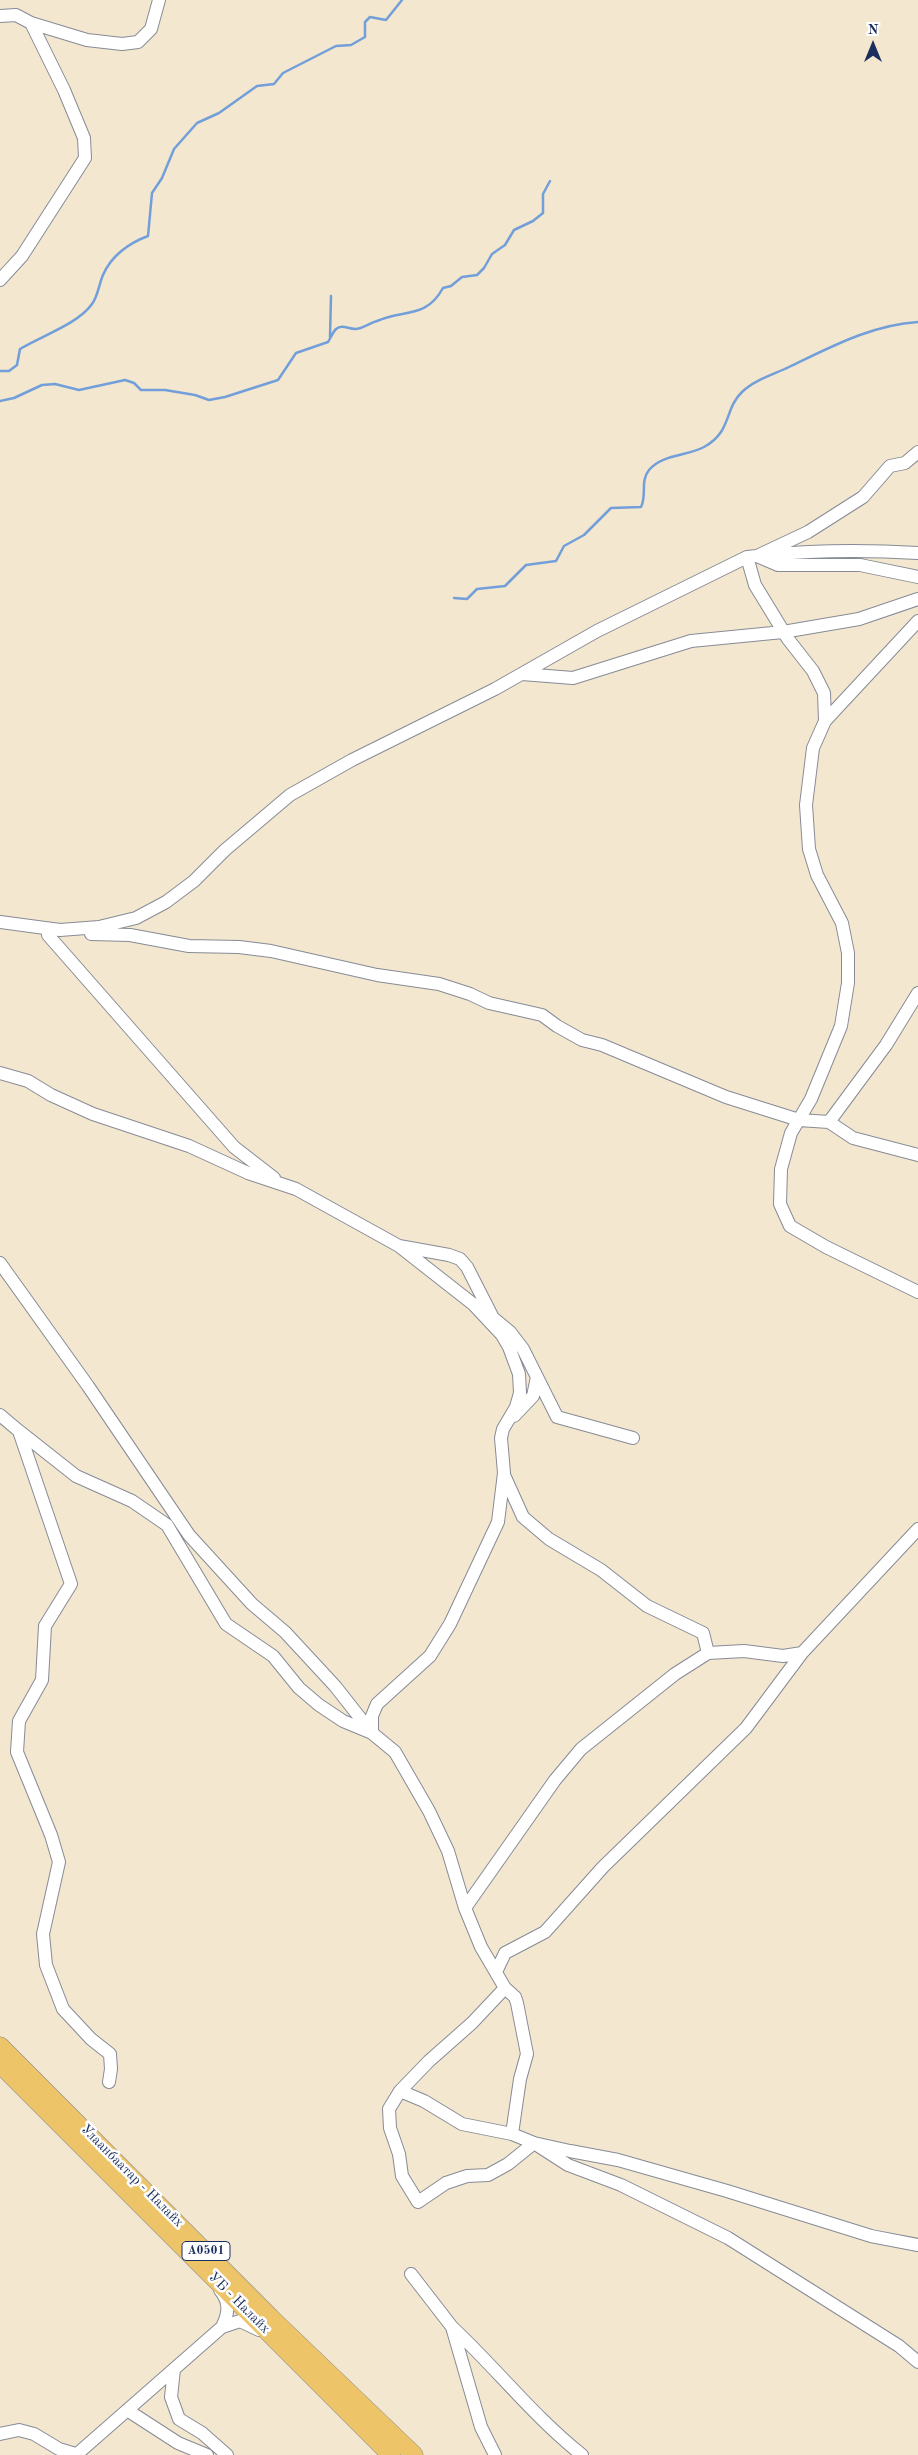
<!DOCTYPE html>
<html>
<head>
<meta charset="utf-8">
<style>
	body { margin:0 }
	#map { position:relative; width:918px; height:2455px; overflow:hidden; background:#f3e7cf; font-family:"Old Standard TT",serif }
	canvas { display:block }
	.north { position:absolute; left:848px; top:20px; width:50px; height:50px; -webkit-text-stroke:4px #fff; paint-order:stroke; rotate:0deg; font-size:14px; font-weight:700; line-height:20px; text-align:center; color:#1b2f5e }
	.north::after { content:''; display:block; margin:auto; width:18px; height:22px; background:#1b2f5e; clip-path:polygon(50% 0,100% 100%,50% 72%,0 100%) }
</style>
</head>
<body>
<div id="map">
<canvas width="918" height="2455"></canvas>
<div class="north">N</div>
</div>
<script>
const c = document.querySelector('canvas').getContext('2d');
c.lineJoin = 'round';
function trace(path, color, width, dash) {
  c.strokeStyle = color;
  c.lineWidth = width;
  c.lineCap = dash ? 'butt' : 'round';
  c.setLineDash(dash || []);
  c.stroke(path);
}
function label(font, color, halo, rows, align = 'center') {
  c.font = font + ' "Old Standard TT",serif';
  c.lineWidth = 5;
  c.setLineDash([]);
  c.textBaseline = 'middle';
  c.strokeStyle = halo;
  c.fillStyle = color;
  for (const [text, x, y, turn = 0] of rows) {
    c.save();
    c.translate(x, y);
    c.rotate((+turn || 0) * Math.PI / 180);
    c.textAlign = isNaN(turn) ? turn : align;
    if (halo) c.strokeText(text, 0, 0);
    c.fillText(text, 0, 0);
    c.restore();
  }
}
const stream = new Path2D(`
	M330,337L331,296
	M0,371H9L17,365L20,349C41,336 78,324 92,304C98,296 99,284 103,275C111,256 129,243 148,236L152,193L162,178L174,149L197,123L219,113L257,86L274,84L283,73L336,46L351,45L365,37V22L370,17L386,20L402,0
	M0,401L14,398L42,385L55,384L79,390L125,380L134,383L141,390H165L195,395L209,400L225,397L278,380L296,353L328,342C330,339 333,332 336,329C342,324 348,329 355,329C363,329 369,323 377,321C404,309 426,319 443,288L451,286L462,277L477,275L484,268L492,254L505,245L514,230L533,221L543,213V194L550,181
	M454,598L467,599L477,589L505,586L526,565L556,561L564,546L584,535L611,508L641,507C647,496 640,481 649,470C662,454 688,456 704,447C732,432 724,409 742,392C754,380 775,374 789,367C831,347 871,325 918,322`);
const minor = new Path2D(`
	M0,16L16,15L31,23L87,40L122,44L138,42L151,29L159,0
	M0,280L22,256L85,158L84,138L64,90L31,23
	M767,555C818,550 867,550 918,553
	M757,556L778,565H860L918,577
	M747,557L755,585L788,639L813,671L824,693L825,721L813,748L806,805L809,849L817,875L842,923L848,953V983L841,1026L811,1099L791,1133L781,1169L780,1204L790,1226L826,1247L918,1292
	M522,674L573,678L691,641L783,632L859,619L918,599
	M825,721L918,621
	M0,922L60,930L99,927L136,918L166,902L194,881L225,850L290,795L352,760L495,689L597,631L747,557L757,556L808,532L863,497L890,466L905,463L918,452
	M91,934L130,935L189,946L239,947L271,951L377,975L439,984L470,994L489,1003L542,1015L557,1026L582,1040L602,1045L726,1097L799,1120L829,1122L853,1138L918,1155
	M48,935L234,1147L274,1178
	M0,1073L28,1081L51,1095L93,1114L189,1146L248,1173L296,1189L399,1246L473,1304L502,1335L509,1347L519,1374L520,1393L516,1407L503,1429L501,1438L504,1473L498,1522L450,1624L430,1656L377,1704L372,1716V1733L343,1721L319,1705L299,1688L273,1656L226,1624L167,1525L132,1501L76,1476L19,1431
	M829,1122L886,1045L918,993
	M399,1246L449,1255L460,1259L467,1267L493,1318L510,1332L523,1349L557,1417L633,1438
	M0,1263L88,1386L189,1535L252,1604L285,1632L335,1686L372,1733L395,1752L429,1811L448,1851L465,1908L481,1947L505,1988L515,1997L517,2003L527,2054L520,2079L512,2134
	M0,1415L19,1431L71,1584L45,1626L42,1680L19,1721L17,1752L51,1835L59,1862L43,1934L46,1965L63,2009L91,2039L110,2054L111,2069L109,2082
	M514,1416L533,1396L537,1377
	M504,1475L523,1517L549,1539L601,1570L647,1606L703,1633L708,1653
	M465,1908L555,1780L581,1749L675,1674L708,1653L744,1651L783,1656L802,1653L918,1529
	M496,1972L505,1953L545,1932L603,1867L746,1728L802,1653
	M505,1988L472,2023L429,2061L400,2091L389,2109L390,2128L399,2154L402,2176L418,2202L446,2183L467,2176L488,2175L508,2164L534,2143L568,2165L621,2185L728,2238L899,2346L918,2362
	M400,2091L424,2101L462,2124L512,2134L534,2143L570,2151L618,2160L727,2191L871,2236L918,2245
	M411,2274L452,2327L481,2427L495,2455
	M220,2290C230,2302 229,2313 222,2327
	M452,2327C496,2368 534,2417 582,2455
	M174,2369L171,2397L179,2419L202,2433L227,2455
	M127,2410L178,2443L207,2455
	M0,2434L19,2430L34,2434L59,2449L79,2455
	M76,2455L222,2327L240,2321L259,2330`);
const highway = new Path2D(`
	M0,2046L271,2318L414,2455
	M0,2064L391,2455`);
const shields = [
	[206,2251,48]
];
const shieldNames = [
	["A0501",206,2251]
];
const streetNames = [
	["Улаанбаатар - Налайх",132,2176,45],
	["УБ - Налайх",239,2303,45]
];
trace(stream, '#729fda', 2.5);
trace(minor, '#878b96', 14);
trace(highway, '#878b96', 19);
trace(minor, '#fff', 12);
trace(highway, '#eec469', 18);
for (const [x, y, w] of shields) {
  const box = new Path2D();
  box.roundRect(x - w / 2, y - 9.5, w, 19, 4);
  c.fillStyle = '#fff';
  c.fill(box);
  trace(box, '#1b2f5e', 1);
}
label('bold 12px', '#1b2f5e', null, shieldNames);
label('14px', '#1b2f5e', '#fff', streetNames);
</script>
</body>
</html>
